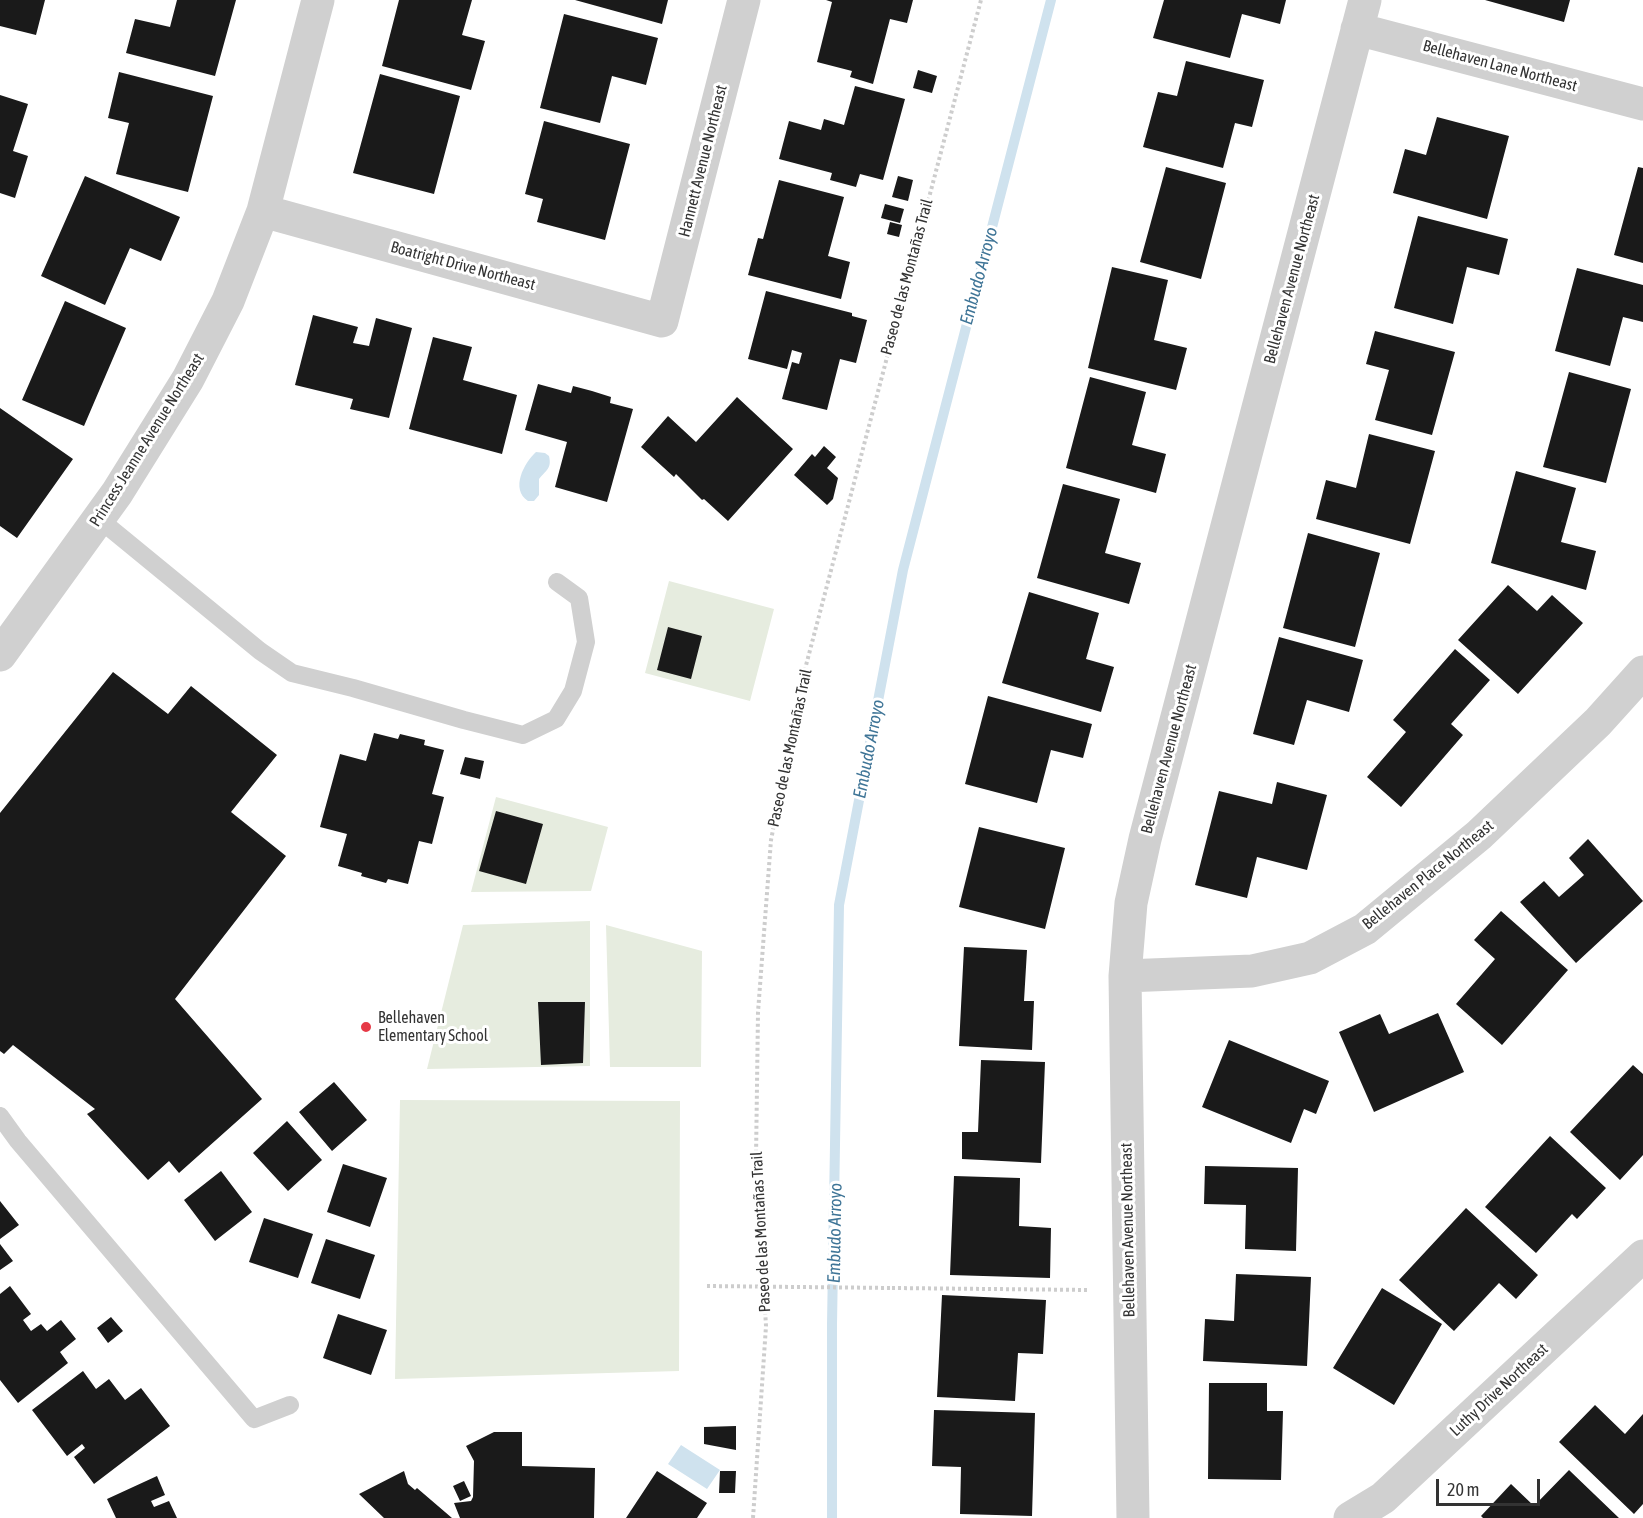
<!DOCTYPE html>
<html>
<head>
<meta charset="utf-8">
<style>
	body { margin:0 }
	#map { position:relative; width:1643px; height:1518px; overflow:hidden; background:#fff; font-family:"Asap Condensed",sans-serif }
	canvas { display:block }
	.scale { position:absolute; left:1436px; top:1479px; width:104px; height:27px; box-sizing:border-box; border:3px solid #333; border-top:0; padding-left:8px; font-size:18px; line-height:21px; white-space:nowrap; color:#333; -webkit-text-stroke:4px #fff; paint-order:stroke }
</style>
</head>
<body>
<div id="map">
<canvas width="1643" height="1518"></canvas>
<div class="scale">20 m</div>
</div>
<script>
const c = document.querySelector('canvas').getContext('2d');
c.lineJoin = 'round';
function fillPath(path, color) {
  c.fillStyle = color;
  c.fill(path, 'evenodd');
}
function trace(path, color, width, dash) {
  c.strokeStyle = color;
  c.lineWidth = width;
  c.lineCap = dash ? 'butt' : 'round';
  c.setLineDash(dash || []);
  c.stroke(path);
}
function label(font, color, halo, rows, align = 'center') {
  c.font = font + ' "Asap Condensed",sans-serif';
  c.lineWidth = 6;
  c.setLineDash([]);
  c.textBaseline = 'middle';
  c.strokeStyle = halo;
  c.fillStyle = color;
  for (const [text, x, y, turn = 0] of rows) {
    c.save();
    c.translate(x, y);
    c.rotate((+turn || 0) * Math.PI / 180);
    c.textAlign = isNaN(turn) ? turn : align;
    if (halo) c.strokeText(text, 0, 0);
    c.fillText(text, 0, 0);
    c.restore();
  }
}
const green = new Path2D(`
	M669,581L774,609L750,701L645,673Z
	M496,797L608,827L591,891L471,892Z
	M590,921V1066L427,1069L463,925Z
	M606,925L702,951L701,1067H610Z
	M400,1100L680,1101L679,1371L395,1379Z`);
const water = new Path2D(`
	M536,452L545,453L549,456C552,469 546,470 539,479V495L534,501H528C510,489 524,463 536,452Z
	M681,1445L720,1470L707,1489L668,1464Z`);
const stream = new Path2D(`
	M832,1518V1324L839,905L903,570L1051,0`);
const building = new Path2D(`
	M0,0H45L36,35L0,26Z
	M177,0H236L215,76L126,53L135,19L170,27Z
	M399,0H472L462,35L485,41L471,90L382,66Z
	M575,0H668L662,24Z
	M826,0H913L907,23L890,19L873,84L850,77L852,71L817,62L832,2Z
	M1164,0H1286L1280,24L1242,14L1230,58L1153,38Z
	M1485,0H1570L1564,22Z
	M564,14L658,38L646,85L612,76L600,123L540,108Z
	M1186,61L1264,80L1252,127L1235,123L1223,168L1143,147L1158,92L1177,96Z
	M918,70L937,76L932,93L913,88Z
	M119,72L213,96L188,192L116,174L129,123L108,118Z
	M380,74L460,96L434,194L353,173Z
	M855,86L905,99L883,180L860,174L856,187L830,180L832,173L779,159L789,121L821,130L824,119L844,125Z
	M0,95L28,104L13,151L28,156L15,198L0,193Z
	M1437,117L1509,136L1487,219L1393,193L1405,149L1426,155Z
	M544,121L630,144L605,240L537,222L543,199L525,194Z
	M1166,167L1226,183L1201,279L1140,262Z
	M1638,167L1643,168V263L1614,255Z
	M85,176L180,217L161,261L130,248L105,305L41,276Z
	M898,176L913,180L908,201L892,197Z
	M779,180L844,197L828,256L850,262L841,299L748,275L758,238L763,239Z
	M885,204L904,209L900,223L881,218Z
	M1418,216L1508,239L1499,275L1467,267L1453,324L1394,308Z
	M890,222L902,225L899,237L887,234Z
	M1112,267L1168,280L1154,340L1187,348L1176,390L1088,368Z
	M1577,268L1643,285V322L1623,317L1610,366L1555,351Z
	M766,291L852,313V316L867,320L856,363L840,359L827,410L782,399L792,362L799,364L802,353L792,350L787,369L748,359Z
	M65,301L126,328L84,426L22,400Z
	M313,315L358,327L353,343L369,346L376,318L412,328L389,418L350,409L353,399L295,385Z
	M1375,331L1455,352L1432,435L1375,420L1389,370L1366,364Z
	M433,337L472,347L463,380L517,395L502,454L409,429Z
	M1569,372L1631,389L1606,483L1543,467Z
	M1090,377L1146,392L1132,445L1166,454L1156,493L1066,468Z
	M538,384L571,393L573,386L592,391L611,397L610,403L633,409L607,502L555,487L567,442L525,430Z
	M737,397L793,449L728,521L704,499L702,500L676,474L674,477L641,447L668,416L696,442Z
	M0,408L73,459L17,538L0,526Z
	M1369,434L1435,451L1410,544L1316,519L1326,480L1356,488Z
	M824,446L836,457L827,468L838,478L833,499L827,505L794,475L812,454L815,457Z
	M1516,471L1576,488L1561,542L1596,551L1586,590L1491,563Z
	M1063,484L1120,499L1105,553L1141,563L1129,604L1037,578Z
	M1308,533L1380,553L1355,647L1283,628Z
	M1508,585L1537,611L1552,595L1583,623L1518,694L1458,640Z
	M1029,592L1099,613L1086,659L1114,667L1101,712L1002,683Z
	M668,627L702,636L691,679L657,670Z
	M1279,637L1363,660L1349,712L1307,700L1294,745L1253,734Z
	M1455,649L1490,680L1451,724L1463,735L1401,807L1367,777L1406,732L1393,720Z
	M113,672L168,714L191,686L277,755L231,812L286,856L175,999L262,1099L179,1173L169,1161L148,1180L87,1114L95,1109L13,1045L4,1054L0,1051V813Z
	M988,696L1092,724L1083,758L1051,750L1037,803L965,784Z
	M374,733L398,739L400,734L425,740L424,745L444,750L432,794L444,797L432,844L419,841L408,884L388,879L386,883L361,876L362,873L338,866L347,834L320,827L340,754L366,761Z
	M465,757L484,761L480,779L460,774Z
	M1277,782L1327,795L1307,870L1257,857L1247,898L1195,885L1219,791L1272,804Z
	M496,811L543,824L526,884L479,871Z
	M979,827L1065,848L1045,929L959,907Z
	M1588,839L1643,901L1576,963L1520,902L1544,881L1559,897L1584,875L1569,858Z
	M1501,911L1568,970L1502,1045L1456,1004L1495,959L1474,940Z
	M964,947L1027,950L1024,1001H1034L1032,1050L959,1046Z
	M538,1002H585L583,1063L541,1065Z
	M1438,1013L1464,1072L1374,1112L1339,1032L1380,1014L1389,1034Z
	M1229,1040L1329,1081L1316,1114L1304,1109L1291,1143L1202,1107Z
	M981,1060L1045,1062L1041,1163L962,1159V1132H978Z
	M1633,1065L1643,1074V1155L1620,1180L1570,1132Z
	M334,1082L367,1120L332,1151L299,1112Z
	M287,1121L322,1160L288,1191L253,1153Z
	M1550,1136L1606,1188L1577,1219L1572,1214L1536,1253L1485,1207Z
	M343,1164L387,1178L370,1227L327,1212Z
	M1205,1166L1298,1168L1296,1251L1245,1249L1246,1205L1204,1204Z
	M221,1171L252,1212L215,1241L184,1200Z
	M954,1176L1020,1178L1019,1226L1051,1228L1050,1278L950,1275Z
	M0,1201L19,1225L0,1239Z
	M1466,1208L1538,1275L1516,1299L1499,1283L1454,1331L1399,1280Z
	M264,1218L313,1234L298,1278L249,1262Z
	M326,1239L375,1255L360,1299L311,1283Z
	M0,1244L13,1261L0,1270Z
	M1236,1274L1311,1277L1307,1366L1203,1361L1205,1319L1234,1321Z
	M10,1286L31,1314L23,1320L31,1331L41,1324L47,1331L61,1320L76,1339L60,1352L68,1363L18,1403L0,1380V1294Z
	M1382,1288L1442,1324L1394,1405L1333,1368Z
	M942,1295L1046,1300L1043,1354L1018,1353L1015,1401L937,1397Z
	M338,1314L387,1330L371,1375L323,1358Z
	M111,1317L123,1331L108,1343L97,1328Z
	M83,1371L96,1389L109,1379L125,1400L141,1388L170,1426L94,1484L74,1457L85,1448L82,1444L67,1456L32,1410Z
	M1209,1383H1267V1411H1283L1281,1480L1208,1479Z
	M1595,1405L1625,1434L1643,1414V1504L1634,1514L1559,1442Z
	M934,1410L1035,1413L1032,1516L960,1514L961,1467L932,1466Z
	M736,1426V1450L704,1444V1427Z
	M494,1432H522V1466L595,1468L594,1518H460L454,1503L471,1501L473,1497L474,1461L466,1446Z
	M1569,1470L1619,1518H1483L1481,1516L1511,1484L1534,1506Z
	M404,1471L408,1484L415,1490L417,1488L452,1518H384L359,1494Z
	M657,1471L707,1503L697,1518H626Z
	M720,1471H736L735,1493H719Z
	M157,1476L165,1495L151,1501L154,1507L169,1501L177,1518H116L107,1499Z
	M464,1481L471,1496L460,1501L453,1486Z`);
const path = new Path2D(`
	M892,1288L1090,1290
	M753,1518L766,1326L756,1159L758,1012L771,840L804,673L981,0`);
const service = new Path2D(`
	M99,519L260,651L292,673L353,688L464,720L523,735L556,719L573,691L586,642L579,598L557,582
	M0,1116L18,1141L254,1419L290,1405`);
const minor = new Path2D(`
	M1357,29L1643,104
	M263,211L662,321L744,0
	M0,655L117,493L188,379L228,301L263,211L318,0
	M1125,976L1252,971L1310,958L1365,929L1479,835L1598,722L1643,672
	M1133,1518L1125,976L1131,903L1145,839L1365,0
	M1350,1518L1383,1498L1643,1256`);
const pathBridge = new Path2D(`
	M707,1286L892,1288`);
const markers = [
	[366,1027,6,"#e63946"]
];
const streetNames = [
	["Bellehaven Lane Northeast",1500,66,15],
	["Hannett Avenue Northeast",703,161,-76],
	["Boatright Drive Northeast",463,266,15],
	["Paseo de las Montañas Trail",907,277,-75],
	["Bellehaven Avenue Northeast",1292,279,-75],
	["Princess Jeanne Avenue Northeast",147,440,-58],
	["Paseo de las Montañas Trail",790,748,-78],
	["Bellehaven Avenue Northeast",1169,749,-75],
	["Bellehaven Place Northeast",1428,875,-39],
	["Bellehaven Avenue Northeast",1128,1230,-91],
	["Paseo de las Montañas Trail",761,1232,-93],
	["Luthy Drive Northeast",1499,1390,-43]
];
const poiNames = [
	["Bellehaven",378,1018],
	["Elementary School",378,1036]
];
const waterNames = [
	["Embudo Arroyo",979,276,-75],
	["Embudo Arroyo",869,749,-79],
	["Embudo Arroyo",835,1233,-89]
];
fillPath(green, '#e6ecdf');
fillPath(water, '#cfe2ee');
trace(stream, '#cfe2ee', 10);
fillPath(building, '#1a1a1a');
trace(path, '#cdcdcd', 4, [3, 3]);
trace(service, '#d0d0d0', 18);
trace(minor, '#d0d0d0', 33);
trace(pathBridge, '#cdcdcd', 4, [3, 3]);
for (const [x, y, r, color] of markers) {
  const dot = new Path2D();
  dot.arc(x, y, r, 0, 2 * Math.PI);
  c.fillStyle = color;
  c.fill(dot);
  trace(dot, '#fff', 2);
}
label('16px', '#333', '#fff', streetNames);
label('16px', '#333', '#fff', poiNames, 'left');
label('italic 18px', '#3f7597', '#fff', waterNames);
</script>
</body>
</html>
